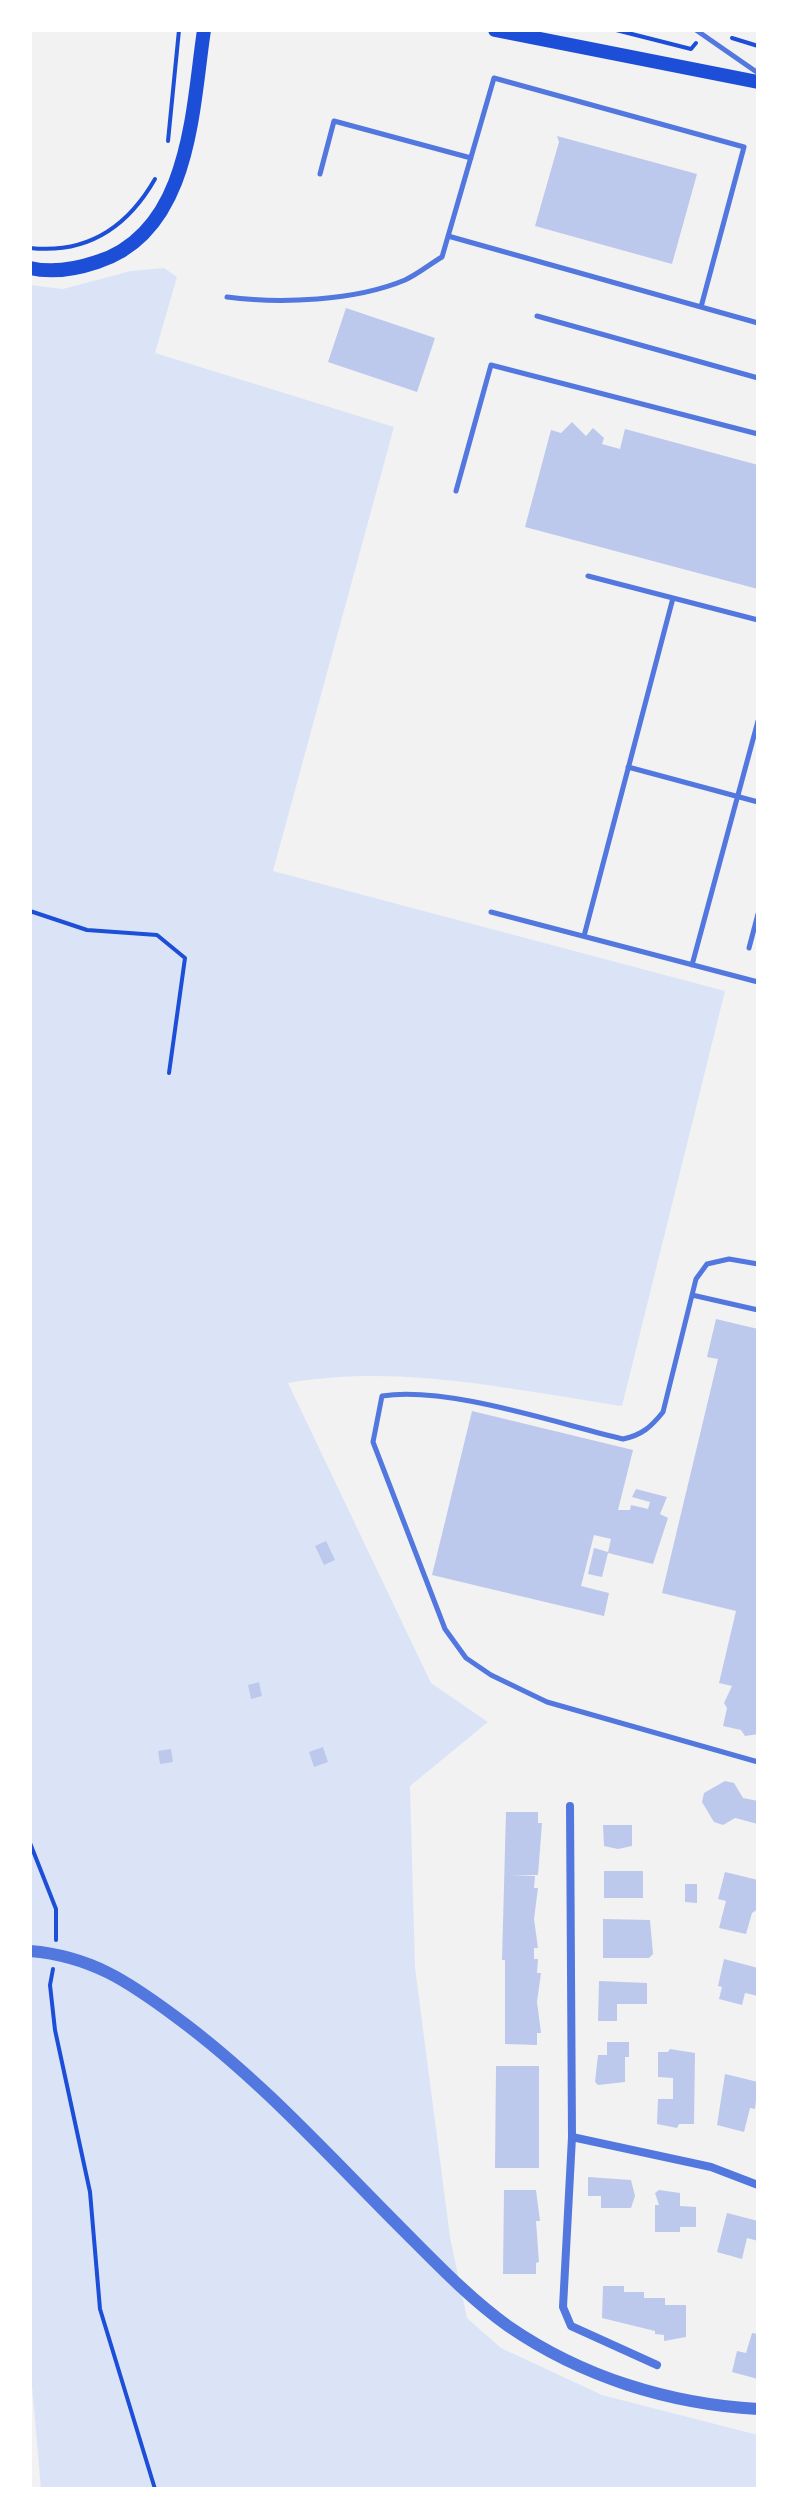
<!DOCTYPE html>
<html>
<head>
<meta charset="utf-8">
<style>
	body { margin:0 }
	#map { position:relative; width:788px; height:2519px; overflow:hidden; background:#f2f2f2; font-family:"Noto Sans",sans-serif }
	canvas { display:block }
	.frame { position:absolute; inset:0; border:32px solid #fff; pointer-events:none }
</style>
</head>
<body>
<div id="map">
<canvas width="788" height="2519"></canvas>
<div class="frame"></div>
</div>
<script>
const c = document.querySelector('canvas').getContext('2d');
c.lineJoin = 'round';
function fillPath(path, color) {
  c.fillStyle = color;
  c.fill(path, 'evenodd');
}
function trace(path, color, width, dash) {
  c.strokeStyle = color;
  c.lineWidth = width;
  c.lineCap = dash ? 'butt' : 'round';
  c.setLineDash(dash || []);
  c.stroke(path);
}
const green = new Path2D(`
	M164,268L177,277L155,353L394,427L273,871L725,991L622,1406C514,1390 397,1363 288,1383L431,1683L488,1722L410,1786L415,1967L450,2237L467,2318L501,2348L602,2395L758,2435V2489H41L30,2363V285L63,289L131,271Z`);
const building = new Path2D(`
	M557,136L697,174L672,264L535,226L559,142Z
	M346,308L435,338L417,392L328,362Z
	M572,422L586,436L593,428L604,438L602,444L620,449L625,429L758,465V589L525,527L551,430L561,433Z
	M716,1319L758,1329V1734L745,1736L741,1730L723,1726L727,1708L724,1703L732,1686L719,1683L736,1611L662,1593L718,1359L707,1357Z
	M472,1411L633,1450L618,1510H630L631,1505L648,1509L650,1502L632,1497L636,1489L667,1497L660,1514L668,1518L653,1564L608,1553L602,1577L588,1574L594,1548L608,1552L611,1539L594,1535L581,1586L609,1593L604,1616L432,1575Z
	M326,1541L335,1560L324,1565L315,1546Z
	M259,1682L262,1696L251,1699L248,1685Z
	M323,1747L328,1762L314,1767L309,1752Z
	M171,1749L173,1762L160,1764L158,1751Z
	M725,1781L734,1783L743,1798L758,1801V1824L735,1818L723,1825L714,1822L702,1802L704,1793Z
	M506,1812H538V1823H542L538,1875H510L535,1876L534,1888H538L534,1919L538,1948H534V1959H538L537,1973H541L537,2002L541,2033H537V2045L505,2044V1960H502Z
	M603,1825H632V1846L618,1849L604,1846Z
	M604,1871H643V1898H604Z
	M725,1872L758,1880V1909L752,1913L746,1934L719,1928L726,1901L718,1899Z
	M685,1884H697V1903L685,1902Z
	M603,1919L650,1920L653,1954L649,1958H603Z
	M724,1959L758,1968V1996L745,1993L742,2005L719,1999L722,1987L718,1986Z
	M599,1981L647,1983V2004H617V2021H598Z
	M607,2042H629V2057H625V2082L598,2085L595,2082L598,2055H607Z
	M670,2049L695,2053L694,2124H679L677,2128L657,2124L658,2099H673V2078L658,2077V2052H668Z
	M496,2066H539V2168H495Z
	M725,2074L758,2082L755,2109L750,2108L744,2132L717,2125Z
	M588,2177L631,2180L635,2196L631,2208H601V2196H588Z
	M504,2190H536L540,2221H536L539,2262L536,2263V2274H503Z
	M659,2190L680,2193V2206L696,2207V2227H680V2232H655V2205H659L655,2193Z
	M727,2213L758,2221V2241L747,2238L742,2259L717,2252Z
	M603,2286H624V2292H644V2298H665V2305H686V2337L664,2341V2335L655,2334V2331L602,2318Z
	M752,2333L758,2334V2379L732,2372L737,2351L746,2353Z`);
const path = new Path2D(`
	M616,30L691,49L696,43
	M732,38L758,46
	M168,141L179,30
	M30,248C86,254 127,228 155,179
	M30,911L87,930L157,935L185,958L169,1073
	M30,1843L56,1909V1940
	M53,1969L50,1985L55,2030L90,2192L100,2309L155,2489`);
const service = new Path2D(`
	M696,30L758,73
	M320,174L334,121L471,158
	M448,236L758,323
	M227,297C280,304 355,301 405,280C418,274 430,264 442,257L494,78L744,147L701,307
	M537,316L758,378
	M456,491L491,365L758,434
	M588,576L758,620
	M628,767L758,802
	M491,912L758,982
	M584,936L673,598
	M749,948L758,914
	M692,965L758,721
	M758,1264L729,1259L707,1264L696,1279L663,1412C651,1427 642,1435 623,1439C555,1423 448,1386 382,1396L373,1442L445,1629L466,1658L491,1675L547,1702L758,1762
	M692,1295L758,1310`);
const minor = new Path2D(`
	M570,1806L572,2137L563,2307L571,2326L657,2365
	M572,2137L711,2167L758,2185`);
const tertiary = new Path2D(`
	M30,1951C91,1956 129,1982 176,2017C259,2078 328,2155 401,2228C435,2262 469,2298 508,2326C582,2377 669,2404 758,2409`);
const secondary = new Path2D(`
	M495,30L758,82
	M30,268C51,273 76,269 97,262C191,232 192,110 204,30`);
fillPath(green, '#dbe4f7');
fillPath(building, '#bdc9ec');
trace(path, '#1d4ed8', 4);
trace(service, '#5277de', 5);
trace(minor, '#5277de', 8);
trace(tertiary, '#5277de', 12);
trace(secondary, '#1d4ed8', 14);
</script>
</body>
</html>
